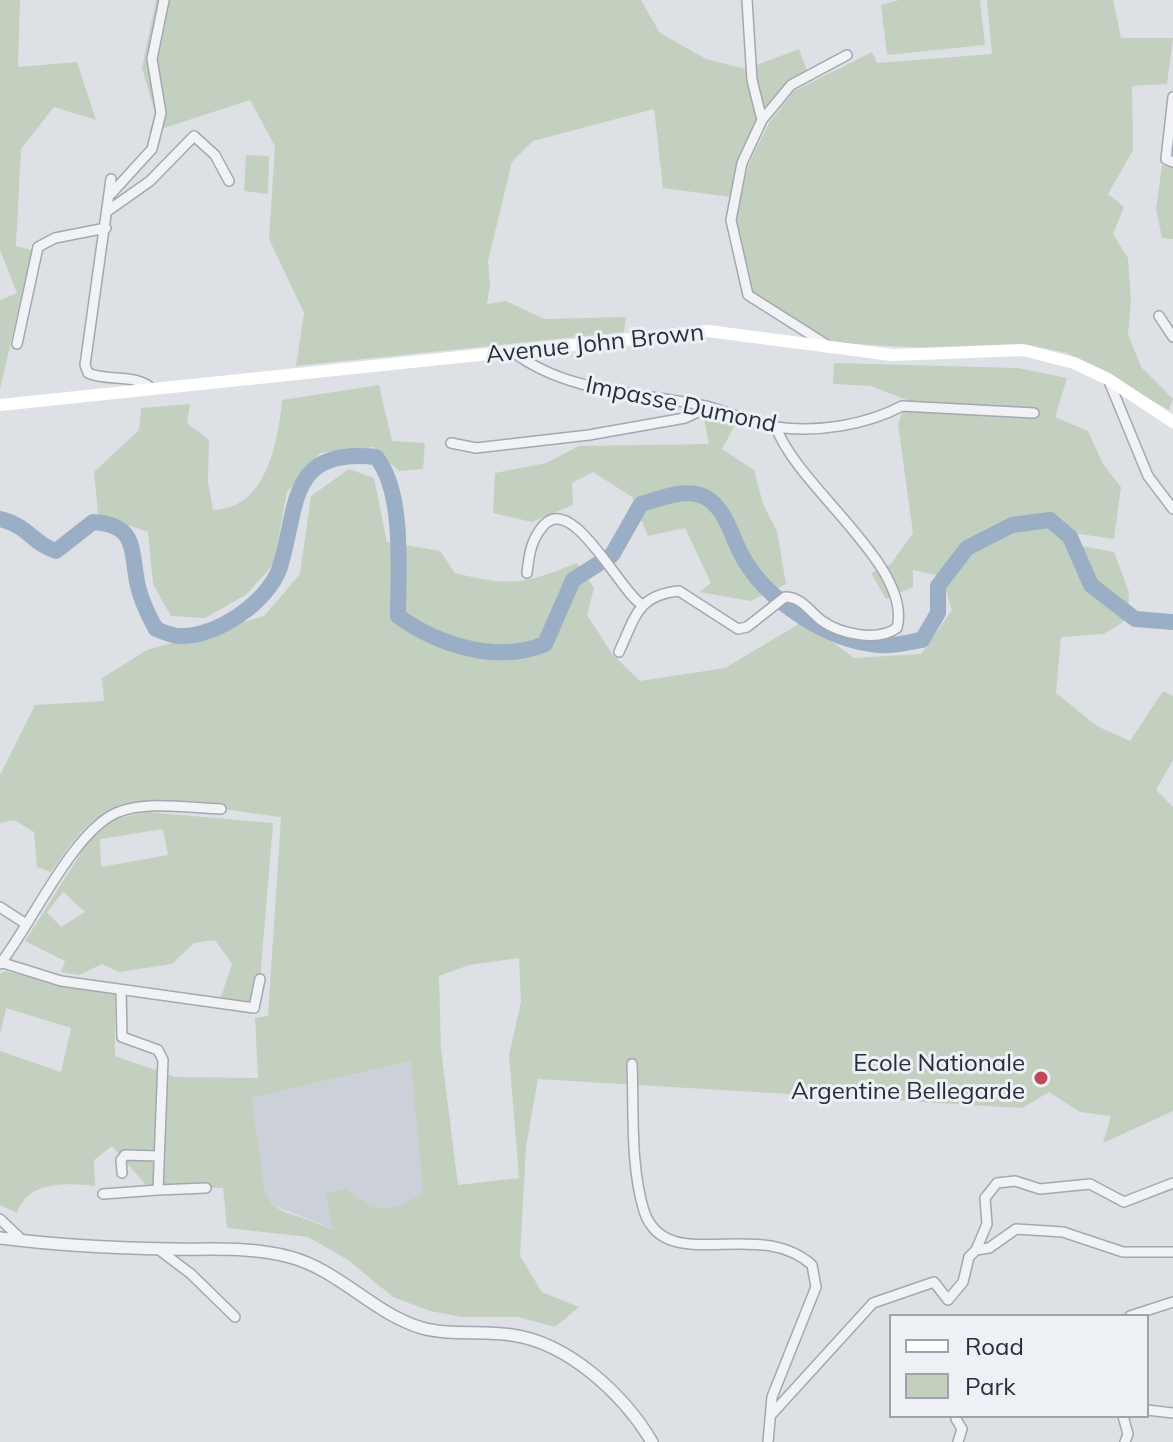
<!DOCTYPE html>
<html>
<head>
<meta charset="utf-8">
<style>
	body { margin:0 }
	#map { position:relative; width:1173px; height:1442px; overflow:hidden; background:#dde1e6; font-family:Mulish,sans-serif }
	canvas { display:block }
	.legend { position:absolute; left:889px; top:1314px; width:260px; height:104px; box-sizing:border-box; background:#edf0f4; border:2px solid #9ea3aa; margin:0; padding:10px 14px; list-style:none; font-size:24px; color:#282f3c }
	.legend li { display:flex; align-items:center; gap:16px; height:40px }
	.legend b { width:40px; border:2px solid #9ea3aa }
</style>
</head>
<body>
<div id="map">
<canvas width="1173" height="1442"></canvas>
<ul class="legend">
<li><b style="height:10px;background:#fff"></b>Road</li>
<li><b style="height:22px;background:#c3d0bf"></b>Park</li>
</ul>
</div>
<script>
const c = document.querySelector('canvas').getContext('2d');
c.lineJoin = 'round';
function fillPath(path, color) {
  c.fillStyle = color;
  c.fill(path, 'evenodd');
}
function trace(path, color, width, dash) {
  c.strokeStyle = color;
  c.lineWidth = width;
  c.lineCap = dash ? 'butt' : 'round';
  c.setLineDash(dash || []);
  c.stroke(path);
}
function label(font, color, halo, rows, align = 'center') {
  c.font = font + ' Mulish,sans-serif';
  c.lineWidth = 6;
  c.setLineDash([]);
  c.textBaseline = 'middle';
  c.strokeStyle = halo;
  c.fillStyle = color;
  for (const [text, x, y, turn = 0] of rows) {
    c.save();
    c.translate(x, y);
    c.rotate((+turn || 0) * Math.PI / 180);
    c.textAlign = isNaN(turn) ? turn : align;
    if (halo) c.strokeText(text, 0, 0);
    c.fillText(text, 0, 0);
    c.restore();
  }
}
const built = new Path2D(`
	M412,1061L423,1193L397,1209L371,1208L345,1189L325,1194L334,1229L272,1205L265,1193L252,1098Z`);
const green = new Path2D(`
	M0,0H20L18,67L77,62L96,120L54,107L21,149L16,246L32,250L0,389V300L17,293L0,250Z
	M156,0H641L660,33L706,59L746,69L799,49L807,71C758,95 744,147 730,197L663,188L654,109L533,141L512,162L488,261L490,285L487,304L506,301L544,319L626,317L624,332L296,366L304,313L269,239L275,146L250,100L149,133L155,113L142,68Z
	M899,0H980L985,45L887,55L881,5Z
	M987,0H1113L1121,38H1173L1167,84L1132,86L1133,150L1108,194L1124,207L1113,234L1128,258L1131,301L1128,334L1141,367L1173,399L1169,410L1067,353L1028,345L942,349L836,343L749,294L736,218L749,163L769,123L794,91L872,52L877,63L992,54Z
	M246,155L269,156L268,194L244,191Z
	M1162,165L1173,167V239L1162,238L1156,209Z
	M834,363L1018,368L1067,378L1055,417L1088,431L1103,464L1121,487L1114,539L1073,533L1054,517C1001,524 973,532 939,576L913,570V587L886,599L871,573L890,565L913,533L898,424L907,400L871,386L833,384Z
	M379,385L392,441L425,443L423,469L399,471L373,447L320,453L287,492L273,565L247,594L205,618L171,616L153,584L148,532L98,515L94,472L139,430L141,408L190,404L187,423L209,440L208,482L213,510C266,509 278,443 282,400Z
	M709,412L738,420L722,449L754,470L763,504L777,531L786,584L751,601L699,592L711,583L685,528L648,536L632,497L593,472L572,483L573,505L532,522L493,513L495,473L546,463L579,446L709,444L704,419Z
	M349,469L374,478L387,542L440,551L455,573C511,587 524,584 577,563L594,588L587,615L613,655L640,681L725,668L804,621L854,658L921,654L952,610L944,585C978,540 993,533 1049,526L1071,544L1114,552L1129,592L1128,619L1104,634L1061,637L1056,693L1097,726L1130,741L1163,691L1173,696V760L1156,790L1173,807V1111L1103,1143L1111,1116L1080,1112L1049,1092L1022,1108L538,1079L526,1147L520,1256L542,1292L579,1307L555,1327L518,1317H463L430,1311L393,1297L348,1260L308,1237L227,1228L223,1188L146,1185L112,1146L94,1160L95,1186C67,1183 28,1180 17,1213L0,1205V1051L61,1072L71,1028L6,1008L0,1035V974L4,971L115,994V1056L175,1077L258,1078L255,1018L268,1016L281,817C233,812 154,794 110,811C84,821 66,851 51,872L37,867L34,832L14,820L0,823V775L35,705L104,701L102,678L147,650L264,616L300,574L311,496ZM519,958L521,1002L509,1055L519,1178L458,1185L441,1049L439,976L469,965ZM411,1061L423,1193C387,1215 378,1213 345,1189L325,1193L333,1229L285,1212L272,1205L265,1192L252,1098Z
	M147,812L273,823L258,1005L220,1000L232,964L215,940L194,943L172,964L119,972L102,964L79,975L61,972L65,961L25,941L88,842L115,819ZM163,829L168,855L101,867L100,839ZM63,892L85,912L61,927L47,912Z`);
const river = new Path2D(`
	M0,519C29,526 32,543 56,551L93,522C134,525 131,545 136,575C138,594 147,613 156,629C163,632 173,636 180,636C216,638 269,601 280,567C299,505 287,448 376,457C405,492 398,572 398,616C438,645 497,664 545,644L573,580L612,555L641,504C662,498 691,485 711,501C727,514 732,537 741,554C765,600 828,641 879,645C892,647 908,642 922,640L938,613V586L967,548L1012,525L1050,520L1070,537L1091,585L1135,619L1173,622`);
const minor = new Path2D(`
	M747,0L752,80L762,120
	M1173,97L1166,159L1173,162
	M111,179L85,365L88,373C107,382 137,373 152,389
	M111,194L152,149L161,113L152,59L164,0
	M109,210L150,181L194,136L215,155L229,181
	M1159,316L1173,337
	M17,344L38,247L55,238L106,228
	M827,345L748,295L731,220L742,163L762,120L791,85L847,55
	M513,352C569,394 640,392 706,406C729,412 753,424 776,427C817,433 866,425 902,406L1034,413
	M1108,379L1148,476L1173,509
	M451,443L476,448L589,435L685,418L696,413L702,406
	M527,573C529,555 531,540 543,526C572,492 619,590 641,604
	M619,652C635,618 637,595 679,591L738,629L747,627L785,597C802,597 809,611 822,621C841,634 877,642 897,628C913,566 797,487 776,427
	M0,907L26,924
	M0,962L61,981L254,1008L260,979
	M0,964C31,925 72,833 116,813C146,800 189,808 221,809
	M632,1064C634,1111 630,1165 644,1211C666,1277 757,1216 812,1265L816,1287L772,1397L768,1442
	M122,1173L121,1160L125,1155L158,1156
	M158,1190L206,1188
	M103,1194L158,1190L163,1060L158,1050L122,1037L121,990
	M0,1219L23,1241
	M158,1249L191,1274L235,1317
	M976,1250L989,1248L1016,1229L1063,1232L1123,1252H1173
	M1130,1316L1173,1302
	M1147,1410L1173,1413
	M771,1415L873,1303L934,1282L948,1300L963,1282L969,1257L976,1250L987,1224L985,1198L997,1183L1015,1181L1040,1189L1090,1184L1124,1202L1173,1183
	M1123,1416L1128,1434L1125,1442
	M956,1419L962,1429L958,1442`);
const tertiary = new Path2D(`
	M0,1238C56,1245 112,1248 169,1249C208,1250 251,1246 290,1257C339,1270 374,1314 422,1328C451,1336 483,1330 512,1335C569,1343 624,1395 652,1442`);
const secondary = new Path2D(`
	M0,405L708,331L892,355L1023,350L1074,363L1108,379L1173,422`);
const markers = [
	[1041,1078,8,"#c5485a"]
];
const streetNames = [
	["Avenue John Brown",595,344,-6],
	["Impasse Dumond",681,405,12]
];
const poiNames = [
	["Ecole Nationale",1025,1064],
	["Argentine Bellegarde",1025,1092]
];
fillPath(built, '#ccd0d8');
fillPath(green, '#c3d0bf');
trace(river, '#9aaec5', 16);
trace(minor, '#a3a8b0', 12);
trace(tertiary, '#a3a8b0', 14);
trace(minor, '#f0f2f5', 9);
trace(tertiary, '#f0f2f5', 11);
trace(secondary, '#fff', 12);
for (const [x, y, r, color] of markers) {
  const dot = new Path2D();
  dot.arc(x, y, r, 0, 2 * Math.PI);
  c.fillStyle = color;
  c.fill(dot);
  trace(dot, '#edf0f4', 3);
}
label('24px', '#282f3c', '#edf0f4', streetNames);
label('24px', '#282f3c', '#edf0f4', poiNames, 'right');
</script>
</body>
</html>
